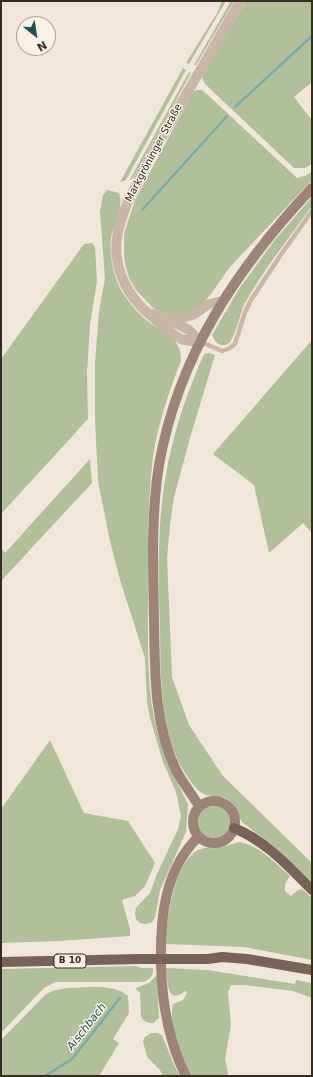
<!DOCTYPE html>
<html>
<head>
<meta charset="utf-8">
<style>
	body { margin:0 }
	#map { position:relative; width:313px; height:1077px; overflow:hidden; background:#f1e6da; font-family:"DejaVu Sans",sans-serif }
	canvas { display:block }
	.frame { position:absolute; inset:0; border:2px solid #352b27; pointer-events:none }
	.north { position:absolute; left:16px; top:16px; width:40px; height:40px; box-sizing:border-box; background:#f9f0e6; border:1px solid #aba19a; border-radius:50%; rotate:150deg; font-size:11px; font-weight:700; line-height:16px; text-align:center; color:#352b27 }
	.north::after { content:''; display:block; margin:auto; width:14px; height:18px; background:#1d5156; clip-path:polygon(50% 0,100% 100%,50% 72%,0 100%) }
</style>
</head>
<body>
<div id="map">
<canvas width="313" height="1077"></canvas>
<div class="frame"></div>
<div class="north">N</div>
</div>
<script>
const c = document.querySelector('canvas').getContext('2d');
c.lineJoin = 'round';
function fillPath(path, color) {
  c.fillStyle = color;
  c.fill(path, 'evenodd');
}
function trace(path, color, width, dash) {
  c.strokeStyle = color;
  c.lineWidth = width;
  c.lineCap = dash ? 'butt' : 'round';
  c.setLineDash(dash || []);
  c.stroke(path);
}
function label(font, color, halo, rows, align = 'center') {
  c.font = font + ' "DejaVu Sans",sans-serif';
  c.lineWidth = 3;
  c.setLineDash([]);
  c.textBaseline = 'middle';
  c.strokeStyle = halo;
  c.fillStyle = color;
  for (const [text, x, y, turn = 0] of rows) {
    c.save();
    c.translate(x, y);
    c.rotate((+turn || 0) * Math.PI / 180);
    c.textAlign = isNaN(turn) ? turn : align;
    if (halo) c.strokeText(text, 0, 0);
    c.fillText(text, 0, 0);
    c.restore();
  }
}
const green = new Path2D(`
	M222,1H226L189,64L186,63L217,13Z
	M231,1H234L196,65H194Z
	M246,1H312V82L294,97L312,120V164L305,168H294L205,84L202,77Z
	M183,68L186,70L126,180L120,182Z
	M189,72L191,73L134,177L129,181Z
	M197,90H202L209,96L297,178L307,175L312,171V180L230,267L211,294L203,303L192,311L173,315L162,312L153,308L136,290L130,280L126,268L124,257V233L136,198L193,92Z
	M107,190L119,193C124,207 114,224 111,238C109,254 113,274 120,288C127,300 135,310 145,319C161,333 182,336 181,361C169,391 158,424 153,457C147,507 148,558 148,608C148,644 147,682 154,717C160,748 174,776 188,804L186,832L160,890L155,918L151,923L145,924L140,923L136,919L135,913L136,908L150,893L157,874L178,829L181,816L176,792L163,762L150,718L147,702L145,658L120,580L110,541L98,481L95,421V364L99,311L105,279L100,212L103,195Z
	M312,197V206C289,238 263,270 244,305C240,314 235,339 228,344C220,348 215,342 212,335L239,289L274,241Z
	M92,243L95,247L97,281L90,325L87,373L88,419L1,514V359L84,244Z
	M312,340V533L303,523L269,553L254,485L213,454Z
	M209,353L215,355L190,438L174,497L170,525L167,558L172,677L189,725L223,776L312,863V882C298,869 284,855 270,843C261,836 252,830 243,823C237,817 238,808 231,802C222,794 216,798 206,795C197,792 192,783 187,776C158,733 161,676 160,626C158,572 157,517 168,463C176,425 188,390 204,354Z
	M90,459L92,483L1,581V548L5,553Z
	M50,740L84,813L128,821L155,863L145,886L135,896L122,900L130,929V936L60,941L1,943V809Z
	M198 822a16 16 0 1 1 32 0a16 16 0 1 1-32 0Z
	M240,842C260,846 275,863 290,876L285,884V891L291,896L298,890L302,889L312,898V960L244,947L165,944C167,920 174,858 201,849C206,847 211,849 216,848C224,847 231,844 240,842Z
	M136,966L142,968H153C154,976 149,981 141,982H55L44,988L1,1033V969Z
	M166,968L208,970L295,984L296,980L312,983V998L293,991L245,985H231L228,992L231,1025L225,1059L228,1073L227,1076H192C181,1055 168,1028 173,1004L183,1000L187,993L185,991C167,1007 167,979 166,968Z
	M157,975L159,1018L154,1023C148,1023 143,1022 141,1016L140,992L137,991L136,988L149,983Z
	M66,988C83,988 115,983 128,996L129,1013L113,1039L119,1043L99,1076H1V1040L45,995L52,991Z
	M151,1033H157L162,1035L174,1065L180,1076H163L160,1070L147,1057L143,1041L145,1037Z`);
const stream = new Path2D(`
	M235,107L312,36
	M143,209L227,116
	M45,1076L72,1059L120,998`);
const service = new Path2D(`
	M201,342L222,351L230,348L235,344L245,312L251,300L280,256L312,211`);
const tertiary = new Path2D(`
	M153,314L168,319L189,330L199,341
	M170,319L181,318L193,315L209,304L222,301
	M199,341C194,341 186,341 181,339C170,334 160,323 150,315C127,296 113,268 117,238C121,210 136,186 148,162C177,108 210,55 240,1`);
const secondary = new Path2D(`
	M193 822a21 21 0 1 1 42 0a21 21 0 1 1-42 0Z
	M199,806C192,795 184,784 177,772C153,723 155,669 154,617C153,566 151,515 159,465C178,356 237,268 312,188
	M186,1076C168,1041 162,1004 161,964C160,919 164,871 198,837`);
const primary = new Path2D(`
	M234,828C266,841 288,866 312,890
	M180,959H208L222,957L247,959L312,970
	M1,962L140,959`);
const primaryBridge = new Path2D(`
	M140,959H180`);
const shields = [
	[70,961,32]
];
const shieldNames = [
	["B 10",70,961]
];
const streetNames = [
	["Markgröninger Straße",154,153,-62]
];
const waterNames = [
	["Aischbach",87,1027,-52]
];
fillPath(green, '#b2c09a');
trace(stream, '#79abad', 2.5);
trace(service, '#c9b6a6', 4.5);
trace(tertiary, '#c9b6a6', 10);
trace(secondary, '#9c8577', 10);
trace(primary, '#776358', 10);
trace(primaryBridge, '#776358', 10);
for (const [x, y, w] of shields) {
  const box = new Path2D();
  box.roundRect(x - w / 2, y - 7, w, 14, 3);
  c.fillStyle = '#f9f0e6';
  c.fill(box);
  trace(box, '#352b27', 1);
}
label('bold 9px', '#352b27', null, shieldNames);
label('10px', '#352b27', '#f9f0e6', streetNames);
label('italic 11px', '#1d5156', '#f9f0e6', waterNames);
</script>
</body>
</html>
